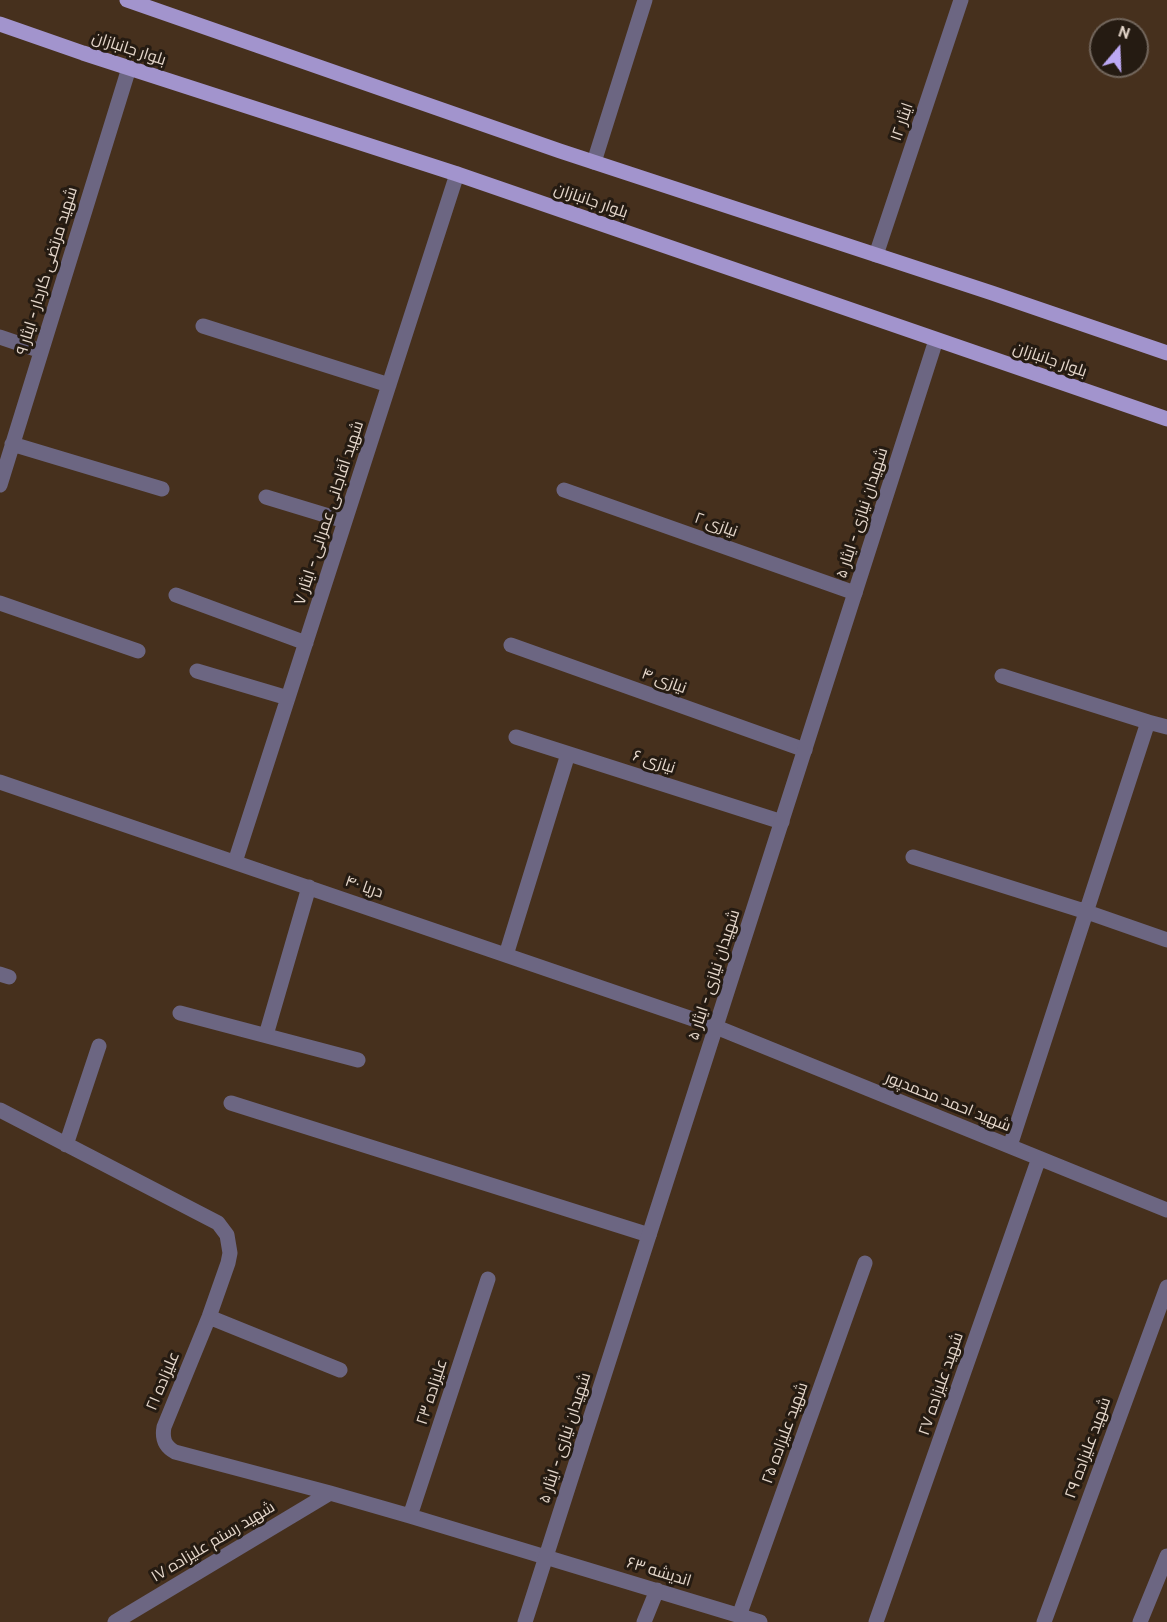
<!DOCTYPE html>
<html>
<head>
<meta charset="utf-8">
<style>
	body { margin:0 }
	#map { position:relative; width:1167px; height:1622px; overflow:hidden; background:#46301d; font-family:Cabin,sans-serif }
	canvas { display:block }
	.north { position:absolute; left:1089px; top:18px; width:60px; height:60px; box-sizing:border-box; background:#251b12; border:2px solid #72665c; border-radius:50%; rotate:19deg; font-size:16px; font-weight:700; line-height:24px; text-align:center; color:#e5d7cb }
	.north::after { content:''; display:block; margin:auto; width:21px; height:27px; background:#bda9f5; clip-path:polygon(50% 0,100% 100%,50% 72%,0 100%) }
</style>
</head>
<body>
<div id="map">
<canvas width="1167" height="1622"></canvas>
<div class="north">N</div>
</div>
<script>
const c = document.querySelector('canvas').getContext('2d');
c.lineJoin = 'round';
function trace(path, color, width, dash) {
  c.strokeStyle = color;
  c.lineWidth = width;
  c.lineCap = dash ? 'butt' : 'round';
  c.setLineDash(dash || []);
  c.stroke(path);
}
function label(font, color, halo, rows, align = 'center') {
  c.font = font + ' Cabin,Cairo,sans-serif';
  c.lineWidth = 6;
  c.setLineDash([]);
  c.textBaseline = 'middle';
  c.strokeStyle = halo;
  c.fillStyle = color;
  for (const [text, x, y, turn = 0] of rows) {
    c.save();
    c.translate(x, y);
    c.rotate((+turn || 0) * Math.PI / 180);
    c.textAlign = isNaN(turn) ? turn : align;
    if (halo) c.strokeText(text, 0, 0);
    c.fillText(text, 0, 0);
    c.restore();
  }
}
const minor = new Path2D(`
	M594,162L645,0
	M876,255L961,0
	M203,326L389,385
	M0,337L41,351
	M12,444L162,489
	M0,485L129,68
	M564,490L855,593
	M266,497L345,521
	M176,595L306,643
	M0,603L138,651
	M511,645L805,750
	M197,671L288,698
	M1002,676L1148,722
	M516,737L782,822
	M0,782L716,1027L1167,1210
	M913,857L1087,912L1167,940
	M235,862L457,174
	M506,955L568,754
	M0,974L9,977
	M180,1013L358,1060
	M266,1035L309,887
	M231,1103L649,1235
	M0,1110L218,1223L227,1235L230,1253L228,1263L209,1317L164,1427C162,1438 164,1446 175,1452L330,1493L410,1516L760,1622
	M66,1145L99,1046
	M1010,1146L1148,722L1167,727
	M209,1317L340,1370
	M410,1516L488,1279
	M739,1616L865,1263
	M115,1622L330,1493
	M644,1622L657,1590
	M876,1622L1039,1158
	M1044,1622L1167,1287
	M1140,1622L1167,1556`);
const tertiary = new Path2D(`
	M525,1622L936,340`);
const primary = new Path2D(`
	M127,0L560,151L992,293L1167,353
	M0,24L83,53L457,174L1167,419`);
const streetNames = [
	["بلوار جانبازان",129,49,18],
	["ایثار ۱۲",902,122,-71],
	["بلوار جانبازان",591,201,19],
	["شهید مرتضی کاردار - ایثار ۹",47,271,-73],
	["بلوار جانبازان",1050,360,19],
	["شهید آقاجانی عمرانی - ایثار ۷",329,513,-72],
	["شهیدان نیازی - ایثار ۵",862,513,-72],
	["نیازی ۲",716,525,20],
	["نیازی ۴",664,681,20],
	["نیازی ۶",654,762,18],
	["دریا ۴۰",364,887,19],
	["شهیدان نیازی - ایثار ۵",714,975,-72],
	["شهید احمد محمدپور",948,1102,22],
	["علیزاده ۲۱",163,1381,-67],
	["شهید علیزاده ۲۷",941,1384,-71],
	["علیزاده ۲۳",432,1392,-72],
	["شهید علیزاده ۲۵",785,1433,-70],
	["شهیدان نیازی - ایثار ۵",565,1438,-72],
	["شهید علیزاده ۲۹",1088,1448,-70],
	["۱۷ شهید رستم علیزاده",213,1542,-31],
	["اندیشه ۶۳",659,1572,17]
];
trace(minor, '#6c6682', 15);
trace(tertiary, '#6c6682', 15);
trace(primary, '#a294cd', 15);
label('16px', '#e5d7cb', '#251b12', streetNames);
</script>
</body>
</html>
